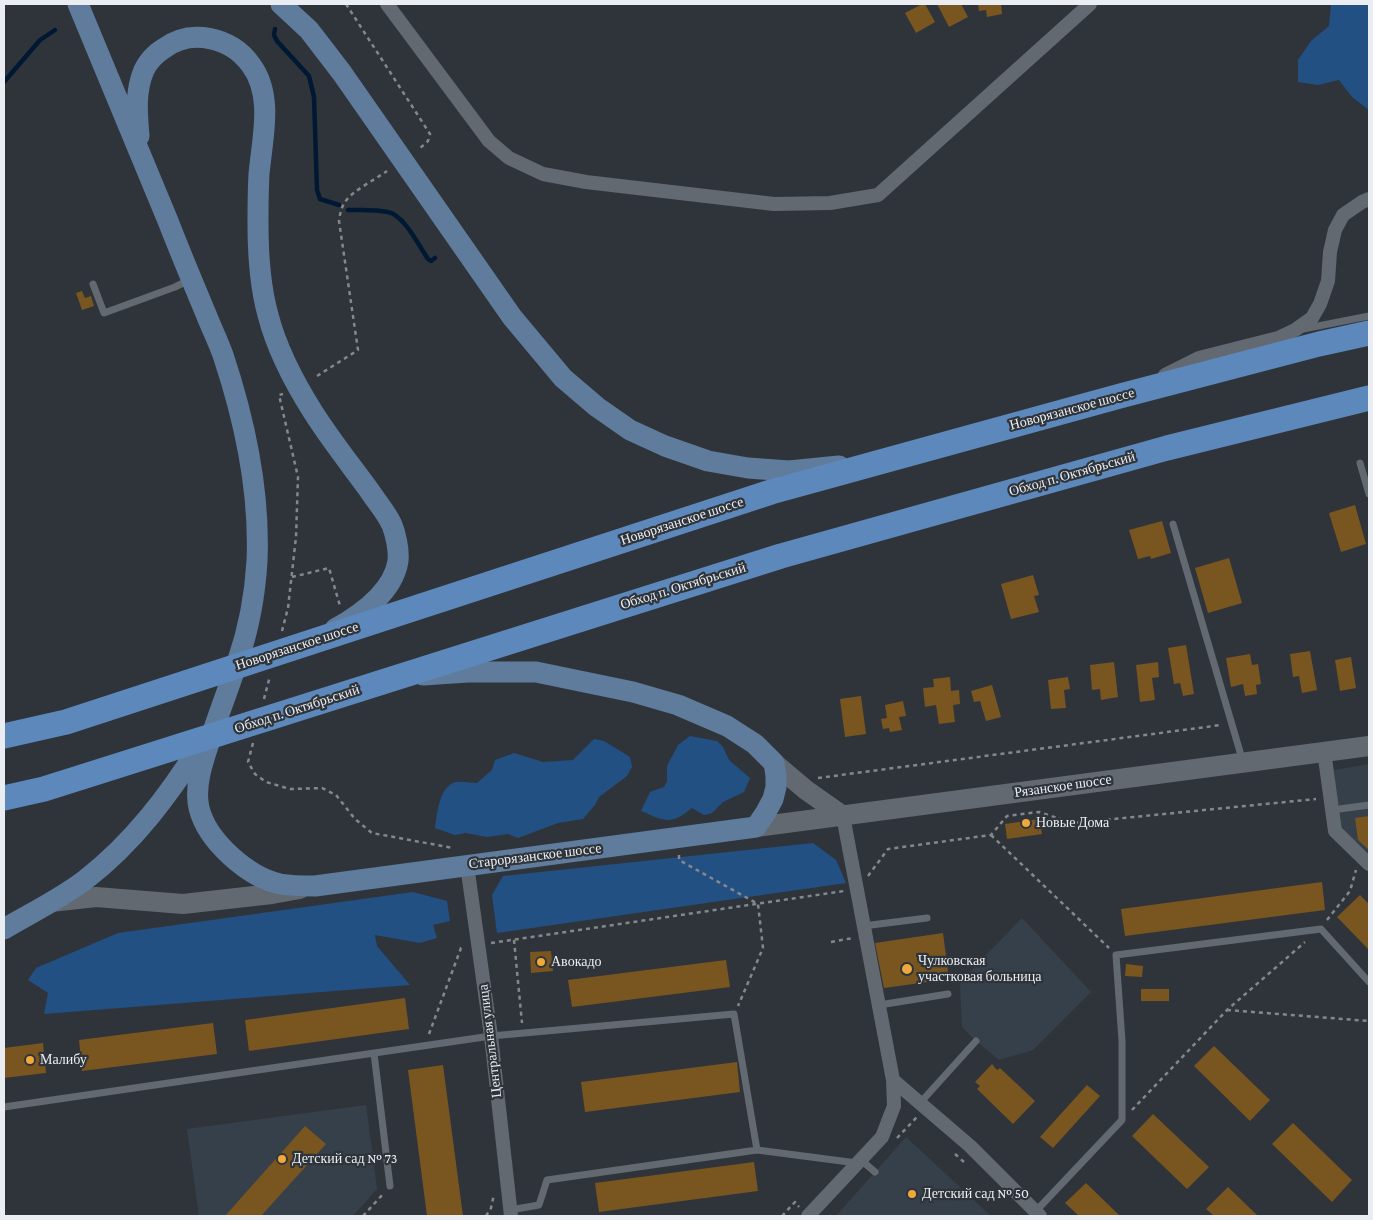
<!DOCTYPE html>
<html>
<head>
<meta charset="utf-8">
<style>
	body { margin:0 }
	#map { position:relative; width:1373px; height:1220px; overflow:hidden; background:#2f343b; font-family:"Crimson Pro",serif }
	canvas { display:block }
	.frame { position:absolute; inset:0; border:5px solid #eaeef2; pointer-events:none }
</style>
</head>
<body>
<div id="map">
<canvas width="1373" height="1220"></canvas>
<div class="frame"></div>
</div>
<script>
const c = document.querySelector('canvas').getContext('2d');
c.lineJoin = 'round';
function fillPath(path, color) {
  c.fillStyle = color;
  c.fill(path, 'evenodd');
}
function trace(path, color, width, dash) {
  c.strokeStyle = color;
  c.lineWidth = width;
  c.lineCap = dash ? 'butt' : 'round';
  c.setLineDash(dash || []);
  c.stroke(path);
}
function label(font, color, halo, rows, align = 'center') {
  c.font = font + ' "Crimson Pro",serif';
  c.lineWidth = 4.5;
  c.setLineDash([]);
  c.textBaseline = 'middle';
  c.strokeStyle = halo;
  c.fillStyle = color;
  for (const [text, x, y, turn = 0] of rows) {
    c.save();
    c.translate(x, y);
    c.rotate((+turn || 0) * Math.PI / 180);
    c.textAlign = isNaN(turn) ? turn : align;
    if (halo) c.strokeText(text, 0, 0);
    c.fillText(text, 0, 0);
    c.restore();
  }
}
const built = new Path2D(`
	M1369,764V853L1340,828L1337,810L1334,770Z
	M1022,918L1091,992L1033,1050L999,1060L976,1041L962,1027L960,982Z
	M366,1105L377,1189L353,1216H199L187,1129Z
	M906,1137L991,1216H836Z`);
const green = new Path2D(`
	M1331,4H1369V110L1352,97L1339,80L1318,85L1298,82V60L1311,41L1329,26Z
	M690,736L717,741L723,747L729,760L750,778L744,792L723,802L712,813L704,815L692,808C670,826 665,821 641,811L650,792L664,787L667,781V766L678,745Z
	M594,739L604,741L630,757L632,767L627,776L599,797L595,805L583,819L558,823L518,838L508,834L487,837L466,833L455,835L435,828C437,814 439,786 456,782C462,781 471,783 477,783L492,770L495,760L514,753L543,762L573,760Z
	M813,843L836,860L846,883L497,933L492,895L503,876Z
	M413,892L447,901L450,921L433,925L437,938L420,943L375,935L377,946L410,985L44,1014L48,993L28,980L36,968L118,933Z`);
const stream = new Path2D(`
	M275,29L274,35L277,41L309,76L314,97L317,190L320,199L339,205
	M4,82L40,40L55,30
	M348,210C361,210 375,209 388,212C404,215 419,246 428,259L431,261L435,258`);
const building = new Path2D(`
	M922,4H925L935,22L916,33L905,13Z
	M937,4H961L968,17L949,27Z
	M978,4H1001L1002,14L987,17L986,10L979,11Z
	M82,291L85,298L91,296L94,306L82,310L76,293Z
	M1355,505L1366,544L1341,552L1329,513Z
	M1162,521L1171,553L1151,559L1150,556L1138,559L1129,530Z
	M1229,558L1242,603L1208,613L1195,568Z
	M1033,575L1039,595L1034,596L1039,612L1011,619L1001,584Z
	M1186,645L1194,694L1183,696L1180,683L1174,684L1168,648Z
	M1310,651L1317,690L1302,693L1299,676L1293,677L1290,654Z
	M1250,654L1252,665L1258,664L1261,684L1256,685L1257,694L1245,696L1243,684L1231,687L1226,658Z
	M1351,657L1356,688L1340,691L1335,660Z
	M1114,662L1118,697L1101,700L1100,689L1092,690L1090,665Z
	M1158,662L1159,677L1152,678L1155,700L1140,702L1136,665Z
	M950,677L951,691L959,690L960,704L953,705L955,722L939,724L936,705L925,707L923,688L934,687L933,679Z
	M1068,677L1070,689L1064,690L1066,708L1051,709L1048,680Z
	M992,685L1001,717L986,721L980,701L974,702L971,691Z
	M861,696L866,734L845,737L840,699Z
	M903,701L906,716L899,717L902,730L890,732L889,728L883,729L881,719L887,718L885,705Z
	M1369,816V850L1358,840L1355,818Z
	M1039,819L1042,834L1007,839L1005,824Z
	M1322,882L1325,910L1125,936L1121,909Z
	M1360,895L1369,904V950L1337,917Z
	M943,933L949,979L884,988L875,943Z
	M551,951L553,971L531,973L530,952Z
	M726,960L730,987L572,1007L568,980Z
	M1126,964L1143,966L1142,977L1125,976Z
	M1141,989H1169V1001H1141Z
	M405,998L409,1029L249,1051L245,1020Z
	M213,1023L217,1054L82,1071L79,1040Z
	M43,1043L46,1073L4,1078V1048Z
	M1214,1046L1270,1100L1250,1121L1194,1066Z
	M737,1062L740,1092L585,1112L581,1082Z
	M992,1064L997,1070L1000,1068L1035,1101L1013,1124L977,1089L980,1086L975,1082Z
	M443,1065L463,1216H427L408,1070Z
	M1087,1085L1100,1096L1053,1148L1040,1137Z
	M1153,1114L1209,1167L1187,1189L1132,1136Z
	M1293,1123L1352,1180L1332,1202L1272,1144Z
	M305,1126L326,1144L261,1216H225Z
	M754,1162L758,1191L599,1212L595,1183Z
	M1086,1183L1120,1216H1079L1065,1203Z
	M1228,1187L1258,1216H1214L1206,1209Z`);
const path = new Path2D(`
	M346,4L430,134L428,141L418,150
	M317,376L358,350L339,221C340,214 341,208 345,202C352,191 376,179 387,171
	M292,577L329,568L340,606
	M282,631L288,608L296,537L298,477L279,395L283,394
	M264,699L270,676
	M253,743L248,762L255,774L266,782L290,789L322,788L336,795L355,819L372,833L453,848
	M818,778L1221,725
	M991,835L1109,948
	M679,855V860L758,904L763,948L738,1006
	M868,876L888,849L991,835L1007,816L1039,812L1073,823L1316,799
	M1327,920L1350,891L1356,870
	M514,940L522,1023
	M831,942L853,938
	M491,943L844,891
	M1227,1010L1369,1021
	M429,1034L461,948L465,947
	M1132,1110L1227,1010L1305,942
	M897,1138L917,1117
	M955,1154L964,1162
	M363,1216L384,1193
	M486,1216L491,1208L494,1194
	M782,1216L795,1202L799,1207`);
const lane = new Path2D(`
	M93,284L104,313L175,287L189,280
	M1303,329L1369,316
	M1360,463L1369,494
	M1173,524L1243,762
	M1332,810L1369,805
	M863,926L927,918
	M879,1005L948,994
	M374,1053L390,1186
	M920,1103L976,1041
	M4,1107L491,1036L734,1014L757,1150L857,1163
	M861,1160L875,1172
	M510,1210L539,1205L547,1180L757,1150
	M1035,1212L1122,1120V1041L1116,955L1321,929L1369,982`);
const street = new Path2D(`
	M387,4L489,141L509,158L543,174L586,182L774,204L830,203L878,195L1090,4
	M1165,375L1199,358L1278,338L1295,330L1312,318L1320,304L1328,281L1330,252L1335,230L1343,215L1362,202L1369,199
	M1324,751L1335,831L1369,864
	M467,865L491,1036L511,1216
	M893,1080L970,1146L1040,1216
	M808,1216L882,1137L894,1106L893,1080L843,816`);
const secondary = new Path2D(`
	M774,763L806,790L843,816
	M756,827L1369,746
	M51,902L96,897L183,904L272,894L300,889`);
const primary = new Path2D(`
	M78,4C108,76 138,149 168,221C180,252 193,283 206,314C211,327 218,341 223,355C245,421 260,492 257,561C255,595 249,628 238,660C229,687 219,713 210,740C203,761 194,786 199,808C207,841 248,877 280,884C292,886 304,886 315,886L756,827L766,812L773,799L776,787V776L774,763L755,744L727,726L678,705L633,692L536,672H468L423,675
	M281,4L309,30L342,73L512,317L563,378L597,407L630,430L665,446L708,461L748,468L789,471L839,466
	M139,136C137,113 135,91 144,70C148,62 155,54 163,49C191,28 231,37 251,65C274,96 262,139 259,174C258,191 258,208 258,224C258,254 260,286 268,315C277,350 294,382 313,412C330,439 350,464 369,490C376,501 386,512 392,525C396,535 399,550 398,561C393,593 360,615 335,629
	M4,929C31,913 60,899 85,880C133,843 169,795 201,744`);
const highway = new Path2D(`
	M4,736L66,722L771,492L1120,396L1319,344L1369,333
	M4,798L44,789L781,556L1167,448L1369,398`);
const markers = [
	[1026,823,5,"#eea83c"],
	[541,962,5,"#eea83c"],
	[907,969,6,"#eea83c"],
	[30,1060,5,"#eea83c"],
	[282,1159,5,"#eea83c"],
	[912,1194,5,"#eea83c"]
];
const streetNames = [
	["Новорязанское шоссе",1072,409,-15],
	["Обход п. Октябрьский",1072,474,-16],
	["Новорязанское шоссе",682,521,-18],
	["Обход п. Октябрьский",683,586,-17],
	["Новорязанское шоссе",297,646,-18],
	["Обход п. Октябрьский",297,709,-18],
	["Рязанское шоссе",1063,786,-8],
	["Старорязанское шоссе",535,856,-7],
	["Центральная улица",490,1041,-97]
];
const poiNames = [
	["Новые Дома",1036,823],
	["Чулковская",918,961],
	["участковая больница",918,977],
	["Авокадо",551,962],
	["Малибу",40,1060],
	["Детский сад № 73",292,1159],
	["Детский сад № 50",922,1194]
];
fillPath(built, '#36404a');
fillPath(green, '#235083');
trace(stream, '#011833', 4.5);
fillPath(building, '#795520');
trace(path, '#84888e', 2.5, [4, 4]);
trace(lane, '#626970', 7);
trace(street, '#626970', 14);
trace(secondary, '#626970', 20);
trace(primary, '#5f7c9d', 21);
trace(highway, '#5d88bb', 25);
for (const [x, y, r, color] of markers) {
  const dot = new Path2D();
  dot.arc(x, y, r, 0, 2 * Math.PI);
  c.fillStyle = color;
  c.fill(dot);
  trace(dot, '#2f343b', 2);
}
label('14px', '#eaeef2', '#2f343b', streetNames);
label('14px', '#eaeef2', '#2f343b', poiNames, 'left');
</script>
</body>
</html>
